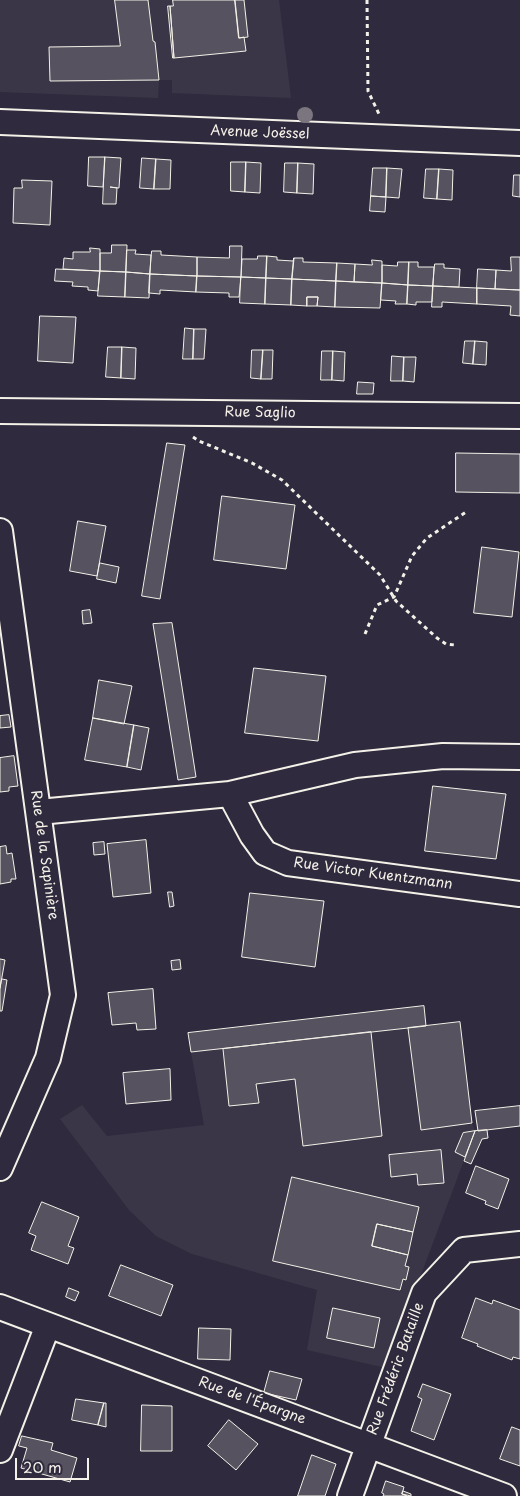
<!DOCTYPE html>
<html>
<head>
<meta charset="utf-8">
<style>
	body { margin:0 }
	#map { position:relative; width:520px; height:1496px; overflow:hidden; background:#2f2a3d; font-family:"Playpen Sans",sans-serif }
	canvas { display:block }
	.scale { position:absolute; left:15px; top:1458px; width:74px; height:22px; box-sizing:border-box; border:2px solid #f4f1e8; border-top:0; padding-left:6px; font-size:15px; line-height:18px; white-space:nowrap; color:#f4f1e8; -webkit-text-stroke:4px #2f2a3d; paint-order:stroke }
</style>
</head>
<body>
<div id="map">
<canvas width="520" height="1496"></canvas>
<div class="scale">20 m</div>
</div>
<script>
const c = document.querySelector('canvas').getContext('2d');
c.lineJoin = 'round';
function fillPath(path, color) {
  c.fillStyle = color;
  c.fill(path, 'evenodd');
}
function trace(path, color, width, dash) {
  c.strokeStyle = color;
  c.lineWidth = width;
  c.lineCap = dash ? 'butt' : 'round';
  c.setLineDash(dash || []);
  c.stroke(path);
}
function label(font, color, halo, rows, align = 'center') {
  c.font = font + ' "Playpen Sans",sans-serif';
  c.lineWidth = 4;
  c.setLineDash([]);
  c.textBaseline = 'middle';
  c.strokeStyle = halo;
  c.fillStyle = color;
  for (const [text, x, y, turn = 0] of rows) {
    c.save();
    c.translate(x, y);
    c.rotate((+turn || 0) * Math.PI / 180);
    c.textAlign = isNaN(turn) ? turn : align;
    if (halo) c.strokeText(text, 0, 0);
    c.fillText(text, 0, 0);
    c.restore();
  }
}
const built = new Path2D(`
	M0,0H279L291,98L172,93V80H159L158,98L0,92Z
	M460,1022L472,1123L475,1131L386,1368L307,1350L317,1290L192,1254L156,1236L129,1210L60,1119L82,1105L107,1136L204,1125L191,1052Z`);
const building = new Path2D(`
	M115,0H148L153,41L155,42L159,80L50,81L49,47L120,46Z
	M173,0H235L239,38L244,37L246,51L174,58L170,6H173Z
	M235,0H244L248,37L239,38Z
	M168,6H170L174,58H173Z
	M89,157H105L103,187L88,186Z
	M105,157L121,158L119,188L110,187L117,188L116,204H103Z
	M142,158L156,159L154,189L140,188Z
	M156,159L171,160L170,189H154Z
	M231,162H246L245,192L231,191Z
	M246,162L261,163L260,193L245,192Z
	M285,163H298L297,193L284,192Z
	M298,163L314,164L313,194L297,193Z
	M373,168H387L386,197L371,196Z
	M387,168L402,169L399,198L386,197Z
	M426,169H439L437,199L424,198Z
	M439,169L453,170L452,200L437,199Z
	M514,175H520V197L513,196Z
	M22,180L52,181L50,225L13,223L14,188H22Z
	M371,196L386,197L385,212L370,211Z
	M112,245H127L126,272L100,271V253H111Z
	M230,246H242L241,277L197,276V257L229,258Z
	M90,248L100,249V271L63,269L64,258L73,259V252H90Z
	M127,250H136L135,254L151,255L150,274L126,272Z
	M152,251H161V255L197,257V276L150,274Z
	M258,256H267L266,278L241,277L242,259H257Z
	M267,256L277,257V260L293,261L294,258L292,279L266,278Z
	M511,257H520V290L495,289L496,270L511,271Z
	M294,258H303V262L337,263L336,281L292,279Z
	M372,260L382,261V283L354,282L355,264L372,265Z
	M398,262H409L408,285L382,283V265L397,266Z
	M409,262H418V267H434L433,286L408,285Z
	M337,263L355,264L354,282L336,281Z
	M435,264H444V268L460,269L459,287L433,286Z
	M56,269L100,271L98,291L88,290V287L72,286L73,282L55,281Z
	M478,269L496,270L495,289L477,288Z
	M100,271L126,272L125,297L98,296Z
	M126,272L150,274L149,298L125,297Z
	M150,274L197,276L196,292L160,290V294L149,293Z
	M197,276L241,277L239,297H229V293L196,292Z
	M241,277L266,278L265,304L240,303Z
	M266,278L292,279L291,305L265,304Z
	M292,279L336,281L335,307L317,306L318,297H307V306L291,305Z
	M336,281L382,283L380,308L335,307Z
	M382,283L408,285L407,304H395L396,301L381,300Z
	M408,285L433,286L432,302H416V305L407,304Z
	M433,286L477,288V304L442,302V307H432Z
	M477,288L520,290V316L510,315L511,306L477,304Z
	M307,297H318L317,306H307Z
	M40,316L76,317L73,363L38,361Z
	M185,328L194,329L193,359H183Z
	M194,329H206L204,359H193Z
	M465,341H475L473,364L463,363Z
	M475,341L487,342L486,365L473,364Z
	M108,347H122L121,378L106,377Z
	M122,347L136,348L135,379L121,378Z
	M252,350H263L261,379L251,378Z
	M263,350H273L272,379H261Z
	M322,351H333L332,380H321Z
	M333,351L345,352L344,381L332,380Z
	M392,356L404,357L403,381H391Z
	M404,357H416L414,382L403,381Z
	M358,382L374,383L373,394H357Z
	M167,443L185,445L160,599L142,596Z
	M456,453L520,454V493L456,492Z
	M222,496L295,505L286,569L214,560Z
	M78,521L106,526L97,576L70,571Z
	M482,547L519,552L512,617L474,613Z
	M100,563L119,567L116,583L97,579Z
	M90,610L92,623L83,624L82,611Z
	M172,623L196,777L178,780L153,624Z
	M254,668L326,676L318,741L245,733Z
	M99,680L132,686L124,724L93,718Z
	M9,715L11,727L0,728V716Z
	M93,718L134,725L127,767L85,760Z
	M134,725L149,728L141,770L127,767Z
	M14,756L18,786L9,787V791L0,792V758Z
	M433,786L506,794L496,859L425,851Z
	M146,840L151,893L113,897L107,844Z
	M104,842L105,854L94,855L93,843Z
	M6,846L7,854L12,853L16,879H11V882L0,884V847Z
	M168,892H172L174,906L170,907Z
	M250,893L324,901L315,967L242,957Z
	M0,959L5,960L0,988Z
	M180,960L181,969L172,970L171,961Z
	M2,979L7,980L2,1011H0V988Z
	M153,989L156,1029L137,1030L136,1023L112,1025L108,993Z
	M424,1006L426,1026L191,1052L188,1033Z
	M460,1022L472,1123L421,1130L408,1028Z
	M371,1032L382,1136L303,1146L295,1079L256,1084L259,1103L229,1106L223,1049Z
	M170,1069L171,1100L126,1104L123,1073Z
	M520,1106V1126L478,1131L475,1111Z
	M487,1130L488,1138L482,1139L471,1164L464,1161L475,1131Z
	M475,1131L465,1157L455,1152L463,1133Z
	M441,1150L444,1183L418,1185L417,1174L391,1177L389,1155Z
	M476,1166L509,1179L498,1209L485,1204L486,1201L466,1193Z
	M292,1177L419,1207L413,1232L377,1224L372,1246L408,1255L405,1266L409,1267L406,1280L403,1279L400,1290L273,1261Z
	M42,1202L79,1217L68,1246L74,1248L68,1264L31,1250L36,1236L29,1233Z
	M377,1224L413,1232L408,1255L372,1246Z
	M121,1265L173,1285L161,1316L109,1296Z
	M69,1288L79,1292L75,1301L66,1297Z
	M476,1298L492,1304L493,1300L520,1310V1359L513,1357L512,1360L477,1346L478,1344L462,1338Z
	M333,1308L380,1318L374,1348L327,1338Z
	M199,1328L231,1329L230,1360L198,1359Z
	M270,1371L302,1379L296,1400L264,1393Z
	M423,1384L451,1394L434,1440L411,1431L422,1399L418,1397Z
	M76,1399L104,1403L98,1425L72,1420Z
	M104,1403H106V1427L98,1425Z
	M142,1405L172,1406V1451H141Z
	M229,1420L258,1444L236,1470L208,1446Z
	M512,1427L520,1430V1466L500,1459Z
	M22,1436L53,1443L51,1450L77,1458L70,1482L21,1468L27,1448L19,1446Z
	M312,1455L336,1464L325,1496H298Z
	M386,1481L404,1487L402,1494L407,1496H383L384,1494L382,1493Z
	M403,1491L411,1494V1496L402,1494Z`);
const path = new Path2D(`
	M367,0L368,91L379,114
	M193,437L199,441L252,463L282,480L380,575L396,601L437,638L446,644L455,645
	M365,634L377,605L394,597L412,556L427,538L466,512`);
const street = new Path2D(`
	M0,122L520,143
	M0,411L520,416
	M0,531L63,995L48,1058L0,1168
	M230,794L252,835L265,853L288,863L520,894
	M39,812L230,794L355,765L443,756L520,757
	M0,1307L504,1496
	M0,1450L48,1325
	M350,1496L424,1293L464,1250L520,1244`);
const trees = [
	[305,115]
];
const streetNames = [
	["Avenue Joëssel",260,133,2],
	["Rue Saglio",260,413,1],
	["Rue de la Sapinière",44,855,82],
	["Rue Victor Kuentzmann",373,874,8],
	["Rue Frédéric Bataille",396,1369,-70],
	["Rue de l'Épargne",252,1401,20]
];
fillPath(built, '#3b3647');
fillPath(building, '#56525f');
trace(building, '#f4f1e8', 1);
trace(street, '#f4f1e8', 28);
trace(path, '#f4f1e8', 3, [4, 4]);
trace(street, '#2f2a3d', 24);
c.fillStyle = '#7a757e';
for (const [x, y] of trees) {
  c.beginPath();
  c.arc(x, y, 8, 0, 2 * Math.PI);
  c.fill();
}
label('14px', '#f4f1e8', '#2f2a3d', streetNames);
</script>
</body>
</html>
